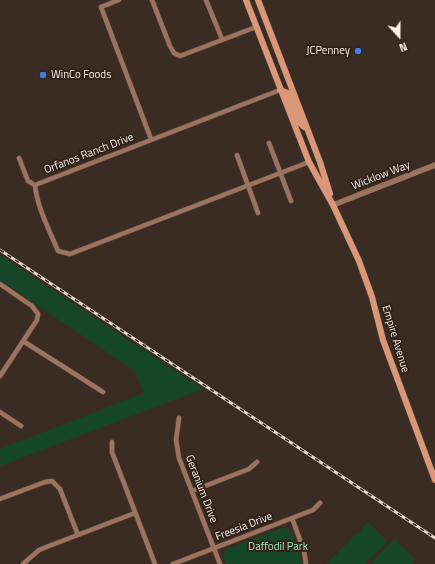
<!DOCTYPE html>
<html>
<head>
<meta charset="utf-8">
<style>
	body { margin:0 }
	#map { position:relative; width:435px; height:564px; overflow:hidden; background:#3b2c23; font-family:"Titillium Web",sans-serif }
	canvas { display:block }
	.north { position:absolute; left:379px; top:16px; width:40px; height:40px; -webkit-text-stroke:3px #31221a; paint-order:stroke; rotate:159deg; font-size:11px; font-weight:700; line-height:16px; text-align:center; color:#fcf2ec }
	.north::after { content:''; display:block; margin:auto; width:14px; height:18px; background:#fcf2ec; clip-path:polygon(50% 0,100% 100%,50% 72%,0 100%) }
</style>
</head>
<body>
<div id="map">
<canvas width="435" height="564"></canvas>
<div class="north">N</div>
</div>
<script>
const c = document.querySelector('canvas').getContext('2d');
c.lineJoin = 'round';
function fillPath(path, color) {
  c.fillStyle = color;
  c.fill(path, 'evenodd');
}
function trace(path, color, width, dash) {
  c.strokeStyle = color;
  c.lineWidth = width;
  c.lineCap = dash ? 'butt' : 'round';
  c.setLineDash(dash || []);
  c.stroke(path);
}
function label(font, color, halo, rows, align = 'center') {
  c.font = font + ' "Titillium Web",sans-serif';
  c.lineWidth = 4;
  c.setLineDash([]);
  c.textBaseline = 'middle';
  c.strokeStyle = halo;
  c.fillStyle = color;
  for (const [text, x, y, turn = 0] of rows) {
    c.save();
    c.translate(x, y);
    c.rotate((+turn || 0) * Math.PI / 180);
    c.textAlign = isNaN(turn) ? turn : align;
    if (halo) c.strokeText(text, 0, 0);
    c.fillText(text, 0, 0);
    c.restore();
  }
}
const green = new Path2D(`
	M0,255L203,389L0,466V449L144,393L135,371L0,280Z
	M366,523H369L386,540V543L379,550L377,551L369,560L366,561L365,564H326L329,563V560L338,553L339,550L348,543L349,540L356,533H359Z
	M284,527L291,531L299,552L301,564H226L223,557L227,549Z
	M394,539L415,559L411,564H370L376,560L375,559Z`);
const minor = new Path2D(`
	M119,0L101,7L151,139
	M152,0L170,46L174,53L180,56L256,27
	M206,0L222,39
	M280,90L35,185C37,207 49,229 58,251L70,254L309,162
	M269,143L291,201
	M237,155L258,213
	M19,158L28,181L35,185
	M0,284L32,306L38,314L37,320L0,376
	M23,341L103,392
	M0,412L21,426
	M179,418L176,440L179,458L220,564
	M112,442V452L155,564
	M192,491L249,469L257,462
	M0,499L45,482L52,481L60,489L78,535
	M292,518L304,551L306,564
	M23,564L39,550L49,546L135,513
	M173,564L313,510L320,503`);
const tertiary = new Path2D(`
	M333,205L435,165`);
const secondary = new Path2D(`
	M246,0L309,162L333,205L359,261L372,297L383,340L435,480
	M258,0L320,162L330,194
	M280,90L288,93L299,122L304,127`);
const rail = new Path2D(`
	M0,250L435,538`);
const markers = [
	[358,51,4,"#3f7fe0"],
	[43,75,4,"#3f7fe0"]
];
const poiNames = [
	["JCPenney",350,51],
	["WinCo Foods",51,75,"left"]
];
const streetNames = [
	["Orfanos Ranch Drive",89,154,-21],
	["Wicklow Way",381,176,-21],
	["Empire Avenue",395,339,73],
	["Geranium Drive",201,489,69],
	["Freesia Drive",244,527,-21]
];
const parkNames = [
	["Daffodil Park",278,547]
];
fillPath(green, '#164628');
trace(minor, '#56483f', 5.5);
trace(tertiary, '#56483f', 6);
trace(secondary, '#56483f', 7);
trace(minor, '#9c735f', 4.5);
trace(tertiary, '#9c735f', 5.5);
trace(secondary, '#da9878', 6);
trace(rail, '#e2d8d1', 3);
trace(rail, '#31221a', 1.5, [4.5]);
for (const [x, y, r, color] of markers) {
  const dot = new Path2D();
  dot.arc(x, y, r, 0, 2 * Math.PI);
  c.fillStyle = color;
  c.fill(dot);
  trace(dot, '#31221a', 1.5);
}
label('11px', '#fcf2ec', '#31221a', poiNames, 'right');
label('11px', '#fcf2ec', '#31221a', streetNames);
label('11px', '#9de8b2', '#31221a', parkNames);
</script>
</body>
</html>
